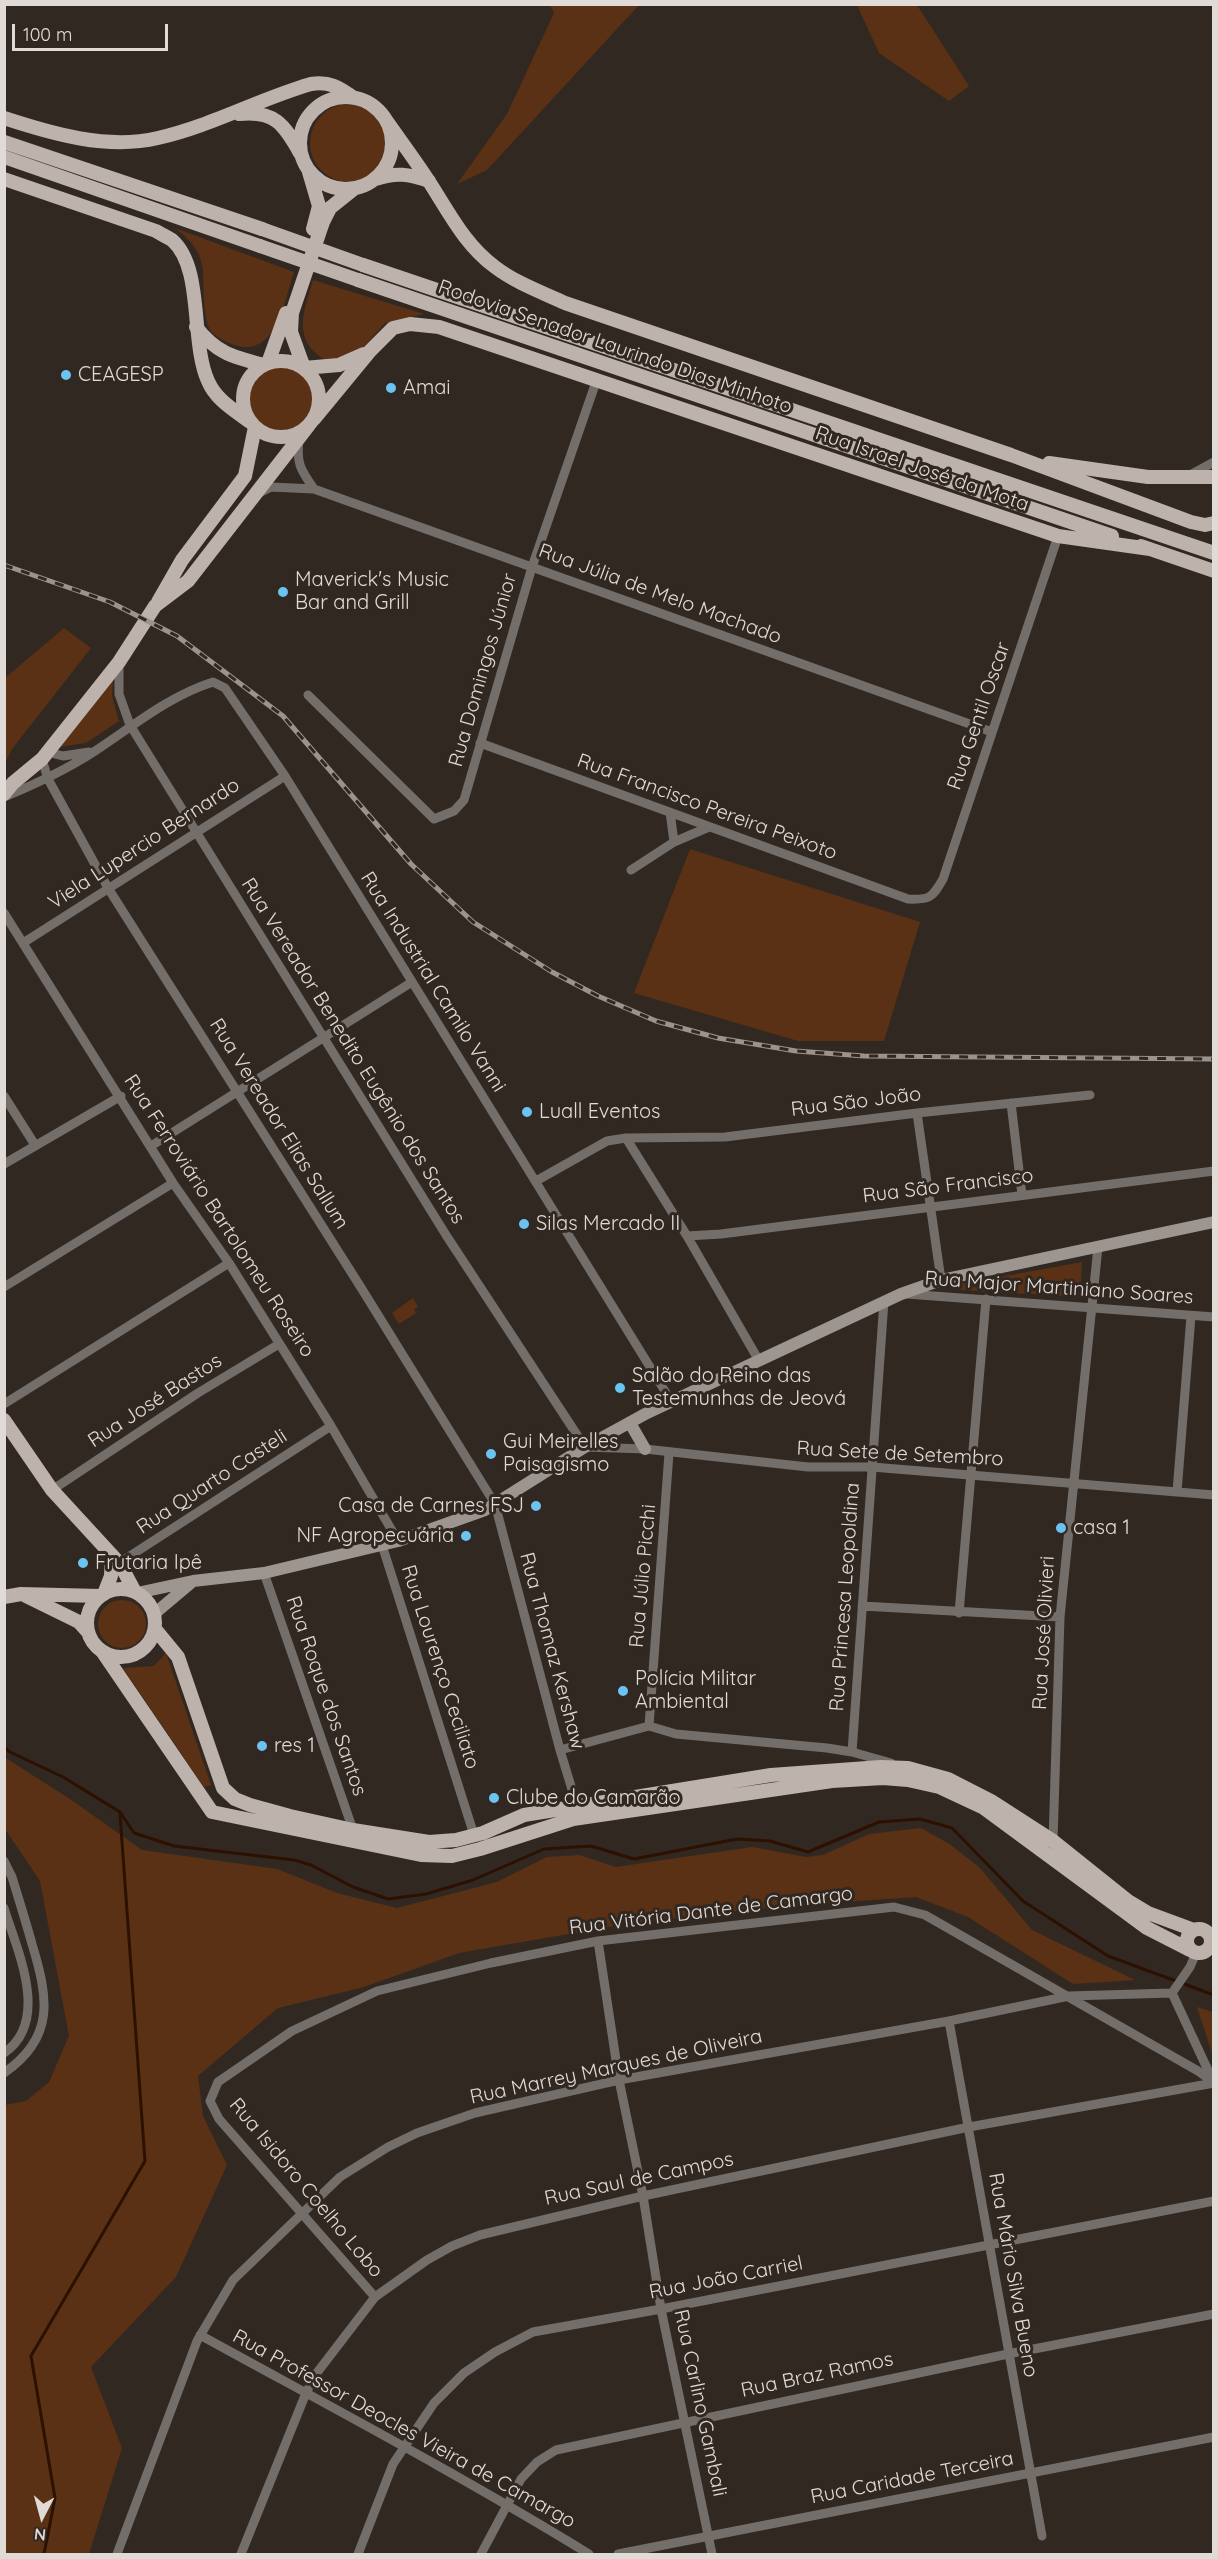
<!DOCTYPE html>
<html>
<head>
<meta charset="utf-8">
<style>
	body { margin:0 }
	#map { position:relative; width:1218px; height:2559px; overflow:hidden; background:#322822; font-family:Quicksand,sans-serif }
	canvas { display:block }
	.frame { position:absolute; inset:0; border:6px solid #e1dbd7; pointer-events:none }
	.north { position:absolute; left:12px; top:2487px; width:60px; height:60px; -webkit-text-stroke:4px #322822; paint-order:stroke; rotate:186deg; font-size:16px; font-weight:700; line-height:24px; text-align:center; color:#e1dbd7 }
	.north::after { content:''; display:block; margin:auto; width:21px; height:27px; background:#e1dbd7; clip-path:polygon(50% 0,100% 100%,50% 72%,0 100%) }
	.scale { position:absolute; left:12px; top:24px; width:156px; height:27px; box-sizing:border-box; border:3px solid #e1dbd7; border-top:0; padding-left:8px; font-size:18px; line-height:21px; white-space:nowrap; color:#e1dbd7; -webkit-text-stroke:4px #322822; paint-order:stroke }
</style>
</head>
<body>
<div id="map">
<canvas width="1218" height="2559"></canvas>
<div class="frame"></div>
<div class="north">N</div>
<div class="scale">100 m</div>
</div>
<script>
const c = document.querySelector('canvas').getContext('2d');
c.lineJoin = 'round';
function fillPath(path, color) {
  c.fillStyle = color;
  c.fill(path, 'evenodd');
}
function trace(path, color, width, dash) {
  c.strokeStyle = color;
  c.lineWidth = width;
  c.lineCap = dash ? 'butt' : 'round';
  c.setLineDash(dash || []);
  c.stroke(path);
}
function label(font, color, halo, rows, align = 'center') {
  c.font = font + ' Quicksand,sans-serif';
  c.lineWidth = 6;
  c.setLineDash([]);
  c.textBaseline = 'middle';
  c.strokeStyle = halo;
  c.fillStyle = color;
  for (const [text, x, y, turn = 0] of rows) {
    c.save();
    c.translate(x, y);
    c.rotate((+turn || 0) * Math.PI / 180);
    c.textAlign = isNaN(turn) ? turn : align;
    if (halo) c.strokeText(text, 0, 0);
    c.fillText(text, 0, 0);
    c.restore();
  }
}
const green = new Path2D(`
	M550,5H639L487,170L457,184L507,114L554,13Z
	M857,5H917L969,86L949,101L879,53Z
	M310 143a39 39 0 1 1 78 0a39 39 0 1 1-78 0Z
	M175,228L294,272C285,299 276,359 235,345C225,342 214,337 209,328C206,322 206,316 205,310C201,270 211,256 175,228Z
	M313,280L424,314L385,323L360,351L343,358L325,360C291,339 304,311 313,280Z
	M249 398a32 32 0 1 1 64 0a32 32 0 1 1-64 0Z
	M64,628L91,648L12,749L5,763V678Z
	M113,679L112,696L119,721L86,743L59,747Z
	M690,849L920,922L884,1041H798L634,993Z
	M1082,1262L1080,1297L960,1290L961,1284Z
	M413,1298L418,1307L414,1309L416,1313L399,1324L392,1313Z
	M98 1624a24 24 0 1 1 48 0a24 24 0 1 1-48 0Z
	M166,1653L211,1785L204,1787L123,1668L154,1666Z
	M4,1757L70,1799L142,1850L277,1869L337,1893L397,1908L497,1882L547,1857L579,1855L616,1867L752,1847L806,1857L823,1855L869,1834L921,1828L951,1845L980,1868L1032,1930L1135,1980L1073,1984L968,1917L916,1897L773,1907L626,1924L459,1953L364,1987L278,2008L198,2076L203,2116L227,2165L176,2277L91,2367L122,2448L89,2554H5V2105L26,2101L49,2082L69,2036L40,1881L5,1829Z
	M1197,2007L1213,2012V2056Z`);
const stream = new Path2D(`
	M4,1747L10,1752L63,1777L120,1812L134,1833L174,1846L294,1860L311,1865L353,1887L388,1899L426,1894L473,1880L544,1849L591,1846L634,1859L737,1839L770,1841L808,1852L879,1822L920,1819L952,1828L1023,1901L1108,1956L1214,1995
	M44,2554L55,2498L31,2356L145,2161L120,1814`);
const minor = new Path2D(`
	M299,440C296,464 301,470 314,489
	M1190,475L1214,462
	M259,493L271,487L314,489L992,732
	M119,663V694L130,725L446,1235L585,1447L645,1449L808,1467H872L1214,1495
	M308,695L434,819L454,811L464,800L532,567L597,379
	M480,743L908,899C930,900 932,898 943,879L1058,536
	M47,752L63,756L89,752
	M42,759L48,779L108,888L360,1286L495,1504L560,1750L577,1806
	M4,797C36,784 66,770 95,751C133,726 169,696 213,682L225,688L285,776L671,1401
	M670,812L674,842L709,827
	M631,870L674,842
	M4,913L173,1183L229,1263L331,1426L398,1541
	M23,943L285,776
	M4,1096L35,1145
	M1011,1103L1022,1195
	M917,1113L941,1280
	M626,1138L687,1236L758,1359
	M151,1146L412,982
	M4,1164L121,1096
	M536,1181L607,1141L626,1138L725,1137L917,1113L1090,1095
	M687,1236L721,1234L1214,1171
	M4,1287L173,1183
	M907,1294L1214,1317
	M4,1404L229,1263
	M669,1453L649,1726L676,1734L827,1748L852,1752L891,1763
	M52,1490L198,1393L279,1344
	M1177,1492L1191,1316
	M382,1545L474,1835
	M116,1565L331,1426
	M264,1573L353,1830
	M862,1606L1060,1617
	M959,1613L986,1299
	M560,1750L649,1726
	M852,1752L884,1301
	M1053,1841L1060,1617L1098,1247
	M4,1861L12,1877C19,1900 26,1922 32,1944C48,1997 56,2037 4,2073
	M4,1908C17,1950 51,2021 4,2053
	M598,1941L619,2080L643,2196L661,2309L712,2554
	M1172,1993L1213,2081
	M1172,1993L1190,1967L1196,1953
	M949,2021L1042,2536
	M375,2297L219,2119L210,2101L218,2082L292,2031L377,1991L491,1963L598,1941L894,1907L925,1915L1198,2071L1214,2083
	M200,2335C331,2407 462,2476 589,2554
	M117,2554L197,2341L233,2280L340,2177L388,2147L417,2133L475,2113L619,2080L949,2021L1069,1996L1172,1993
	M241,2554L306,2393L316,2374L375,2297L427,2260L452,2246L480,2235L643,2196L969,2127L1214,2083
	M358,2554L393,2464L434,2403L464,2373L495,2352L533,2332L661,2309L1214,2201
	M481,2554L521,2479L537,2462L556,2450L1008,2354L1214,2314
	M618,2554L1214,2437`);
const secondary = new Path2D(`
	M630,1423L645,1449
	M137,1593L193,1581L264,1573L398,1541L485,1510L585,1447L647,1413L901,1294L941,1280L1214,1222
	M154,1614L192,1582`);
const primary = new Path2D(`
	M300 143a46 46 0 1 1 92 0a46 46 0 1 1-92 0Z
	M239,114C274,110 284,124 300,153
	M4,118C53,134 107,150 158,138C211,126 259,99 311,84C329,81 339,87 354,98
	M386,120C400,140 415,160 428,180C449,212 464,244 495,267C516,283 541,292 565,303L1011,455L1191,522L1205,525L1214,523
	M4,142L262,229
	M4,157L260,246
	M309,172L319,206L313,229
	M4,179L156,231C161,234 167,237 172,240C204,268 190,341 208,381C216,400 234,410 250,422
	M376,179C396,172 409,174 429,181
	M355,188L330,208L323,222L292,313L291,332L304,368L339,365L364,354
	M363,265L1214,553
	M358,280L1112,536
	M196,327C216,353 233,357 264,365
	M243 399a38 38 0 1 1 76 0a38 38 0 1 1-76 0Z
	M268,363L286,313
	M314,419L370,351L393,328L410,324L439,327L1058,536L1150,549
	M1049,463L1148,477H1214
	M1141,546L1214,571
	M158,602L182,560L245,476L255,427
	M4,794L13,783L42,759L119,662L155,606L188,581L309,425
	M4,1420L52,1490L120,1564L135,1592
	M87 1623a34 34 0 1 1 68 0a34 34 0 1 1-68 0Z
	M104,1594L111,1576L112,1555
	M26,1596L79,1622L88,1632
	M4,1597L21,1594L100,1596
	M155,1629L178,1657L223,1788L235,1799L250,1805L290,1816L353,1830L429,1842L456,1840L483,1833L524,1815L771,1775L881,1767L908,1768L948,1779L991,1801L1053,1841L1128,1901L1148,1913L1194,1930
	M102,1651L212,1812L421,1855L452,1856L480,1849L573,1819L832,1781L883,1778L908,1780L939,1787L984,1808L1147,1928L1190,1950
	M1187 1941a12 12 0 1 1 24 0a12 12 0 1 1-24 0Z`);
const rail = new Path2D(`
	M4,565L110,602L177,636L283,716L411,864L473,922L552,972L598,996L656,1021L718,1038L796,1051L864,1056L1214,1059`);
const primaryBridge = new Path2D(`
	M262,229L363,265
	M260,246L358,280`);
const markers = [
	[66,375,6,"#6ac3f1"],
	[391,388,6,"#6ac3f1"],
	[283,592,6,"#6ac3f1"],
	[527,1112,6,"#6ac3f1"],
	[524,1224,6,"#6ac3f1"],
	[620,1388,6,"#6ac3f1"],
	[491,1454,6,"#6ac3f1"],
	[536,1506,6,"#6ac3f1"],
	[1061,1528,6,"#6ac3f1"],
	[466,1536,6,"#6ac3f1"],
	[83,1563,6,"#6ac3f1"],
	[623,1691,6,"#6ac3f1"],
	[262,1746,6,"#6ac3f1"],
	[494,1798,6,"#6ac3f1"]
];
const streetNames = [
	["Rodovia Senador Laurindo Dias Minhoto",615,347,19],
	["Rua Israel José da Mota",922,469,19],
	["Rua Júlia de Melo Machado",660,594,20],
	["Rua Domingos Júnior",483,670,-74],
	["Rua Gentil Oscar",979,716,-71],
	["Rua Francisco Pereira Peixoto",707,807,20],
	["Viela Lupercio Bernardo",144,844,-33],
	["Rua Industrial Camilo Vanni",433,982,58],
	["Rua Vereador Benedito Eugênio dos Santos",353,1051,58],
	["Rua São João",856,1102,-7],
	["Rua Vereador Elias Sallum",279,1124,58],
	["Rua São Francisco",948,1186,-7],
	["Rua Ferroviário Bartolomeu Roseiro",219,1216,57],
	["Rua Major Martiniano Soares",1059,1288,4],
	["Rua José Bastos",155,1401,-33],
	["Rua Sete de Setembro",900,1454,3],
	["Rua Quarto Casteli",212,1482,-33],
	["Rua Júlio Picchi",643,1576,-85],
	["Rua Princesa Leopoldina",845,1597,-86],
	["Rua José Olivieri",1044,1633,-87],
	["Rua Thomaz Kershaw",552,1651,75],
	["Rua Lourenço Ceciliato",440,1667,72],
	["Rua Roque dos Santos",326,1696,71],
	["Rua Vitória Dante de Camargo",711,1911,-7],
	["Rua Marrey Marques de Oliveira",616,2067,-12],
	["Rua Saul de Campos",639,2179,-12],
	["Rua Isidoro Coelho Lobo",306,2188,50],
	["Rua Mário Silva Bueno",1013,2275,80],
	["Rua João Carriel",726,2278,-11],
	["Rua Braz Ramos",817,2375,-12],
	["Rua Carlino Gambali",700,2403,78],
	["Rua Professor Deocles Vieira de Camargo",404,2429,29],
	["Rua Caridade Terceira",912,2478,-11]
];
const poiNames = [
	["CEAGESP",78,375],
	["Amai",403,388],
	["Maverick's Music",295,580],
	["Bar and Grill",295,603],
	["Luall Eventos",539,1112],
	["Silas Mercado II",536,1224],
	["Salão do Reino das",632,1376],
	["Testemunhas de Jeová",632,1399],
	["Gui Meirelles",503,1442],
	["Paisagismo",503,1465],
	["Casa de Carnes FSJ",524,1506,"right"],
	["casa 1",1073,1528],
	["NF Agropecuária",454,1536,"right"],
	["Frutaria Ipê",95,1563],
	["Polícia Militar",635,1679],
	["Ambiental",635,1702],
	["res 1",274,1746],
	["Clube do Camarão",506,1798]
];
fillPath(green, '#5a3114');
trace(stream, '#2c1101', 3);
trace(minor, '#746e6b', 9);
trace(secondary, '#9d9590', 12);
trace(primary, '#bdb2ac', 14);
trace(rail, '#9a938e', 5);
trace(rail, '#322822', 3, [9]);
trace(primaryBridge, '#bdb2ac', 14);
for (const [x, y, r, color] of markers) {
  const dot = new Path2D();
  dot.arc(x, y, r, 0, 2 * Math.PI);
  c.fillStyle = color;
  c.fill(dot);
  trace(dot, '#322822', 2);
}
label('20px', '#e1dbd7', '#322822', streetNames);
label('20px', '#e1dbd7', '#322822', poiNames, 'left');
</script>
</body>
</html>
